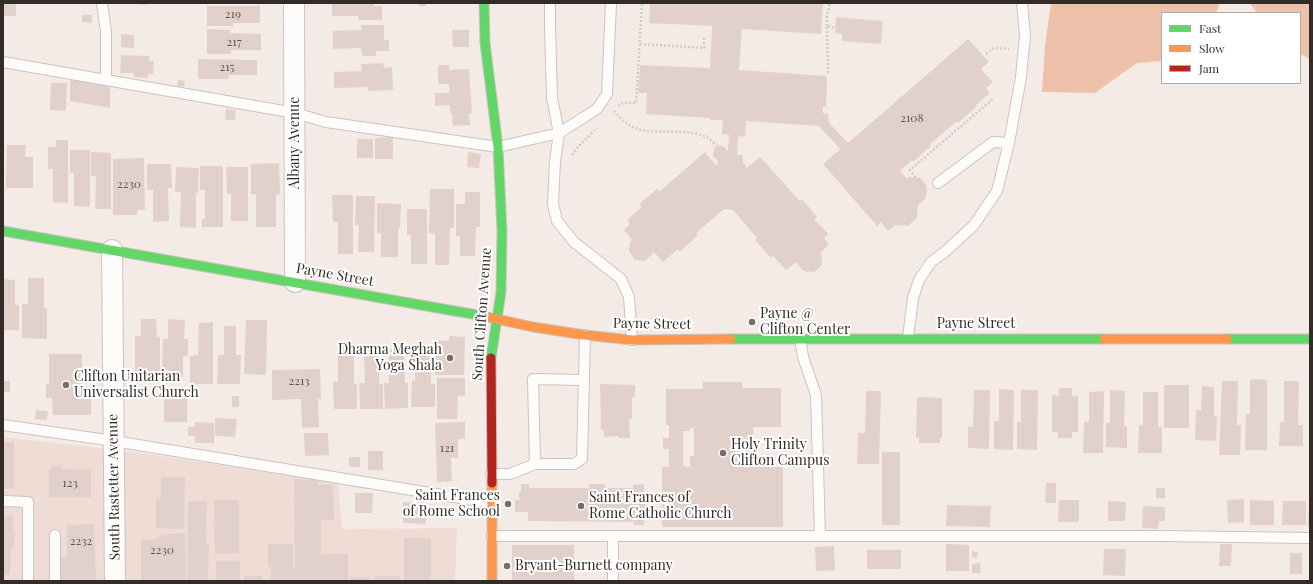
<!DOCTYPE html>
<html>
<head>
<meta charset="utf-8">
<style>
	body { margin:0 }
	#map { position:relative; width:1313px; height:584px; overflow:hidden; background:#f5ebe6; font-family:"Playfair Display",serif }
	canvas { display:block }
	.frame { position:absolute; inset:0; border:4px solid #322b28; pointer-events:none }
	.legend { position:absolute; left:1161px; top:12px; width:140px; height:72px; box-sizing:border-box; background:#fff; border:1px solid #adaaa9; margin:0; padding:5px 7px; list-style:none; font-size:12px; color:#322b28 }
	.legend li { display:flex; align-items:center; gap:8px; height:20px }
	.legend b { width:20px; border:1px solid #adaaa9 }
</style>
</head>
<body>
<div id="map">
<canvas width="1313" height="584"></canvas>
<div class="frame"></div>
<ul class="legend">
<li><b style="height:5px;background:#63d668"></b>Fast</li>
<li><b style="height:5px;background:#ff974d"></b>Slow</li>
<li><b style="height:5px;background:#b3261e"></b>Jam</li>
</ul>
</div>
<script>
const c = document.querySelector('canvas').getContext('2d');
c.lineJoin = 'round';
function fillPath(path, color) {
  c.fillStyle = color;
  c.fill(path, 'evenodd');
}
function trace(path, color, width, dash) {
  c.strokeStyle = color;
  c.lineWidth = width;
  c.lineCap = dash ? 'butt' : 'round';
  c.setLineDash(dash || []);
  c.stroke(path);
}
function label(font, color, halo, rows, align = 'center') {
  c.font = font + ' "Playfair Display",serif';
  c.lineWidth = 4;
  c.setLineDash([]);
  c.textBaseline = 'middle';
  c.strokeStyle = halo;
  c.fillStyle = color;
  for (const [text, x, y, turn = 0] of rows) {
    c.save();
    c.translate(x, y);
    c.rotate((+turn || 0) * Math.PI / 180);
    c.textAlign = isNaN(turn) ? turn : align;
    if (halo) c.strokeText(text, 0, 0);
    c.fillText(text, 0, 0);
    c.restore();
  }
}
const built = new Path2D(`
	M3,437L141,453L338,483L342,529L457,528L455,581H3Z`);
const forest = new Path2D(`
	M1051,3H1220L1216,13H1162V61L1137,63L1095,93L1042,92L1045,46Z
	M1250,3H1310V59L1300,54V13H1257Z`);
const building = new Path2D(`
	M3,3H16V16H3Z
	M136,3H147V5L136,4Z
	M332,3H374V6H382V20H358V16H332Z
	M419,3H426V6H419Z
	M650,3H823L821,34L742,29L739,70L827,76L826,107L823,106V113L828,114L829,123L848,143L968,39L989,62L981,69L993,82L986,88L990,93L975,106L976,107L958,123L957,121L930,144L931,146L913,162L912,160L900,171L906,178L909,177L920,178L927,186L926,198L918,205L917,218L908,226L895,225L888,231L881,222L877,226L823,164L840,149L819,126L746,121L745,137L738,136L737,155H743V162L747,168L760,157L800,201L802,199L817,217L814,219L828,234L824,238L829,244L821,252L822,265L814,272L803,271L796,262L786,270L773,256L771,258L755,240L757,238L733,210L724,209L696,233L698,235L680,252L678,249L663,262L654,252L645,261L635,260L629,251L630,242L632,240L624,230L630,224L627,220L642,207L639,204L657,189L660,191L705,152L716,165L719,162L713,156L714,149L718,145L723,146L728,151L729,135L722,134L723,120H711L710,118L646,114L647,93H638L640,65L710,68L712,26L649,23Z
	M207,6H260V23H233V26H207Z
	M82,15H92V23L82,22Z
	M836,17L883,21L881,44L842,41V34L835,33Z
	M361,25H384V40H389V51H376V56H362L361,48L333,49V31L361,30Z
	M207,29L230,30V33L261,34V50H231V54H207Z
	M452,30H469V47H453Z
	M121,34L134,35V48L121,47Z
	M121,55L149,56V61H154L153,74H148V78L134,77V73H120Z
	M198,59L257,60V75H229V79H198Z
	M383,63L384,68L392,67L393,90L368,91V87L334,88V72L362,71L361,64Z
	M438,65H449V70L469,69L472,113H469L470,125L453,126L452,113H450V105L435,106V93H449V84H438Z
	M70,79L110,87V108L70,101Z
	M178,80L185,81L184,87L177,86Z
	M51,83H67L66,111L50,110Z
	M226,109L236,110L235,120H225Z
	M393,137V159H375V138Z
	M357,139H373V158H357Z
	M56,140H68V203L53,202V169H48V147H56Z
	M7,145H26L25,157H33V188H6Z
	M70,150H90V207L74,206V173H70Z
	M91,152L111,153V209H95L96,176H91Z
	M468,152L481,154L479,168L467,167Z
	M144,158L145,210H137V215H113V159Z
	M279,163L280,194L276,195V227H256V194H251V164Z
	M147,164H171L172,188H168L169,221L153,222V190H147Z
	M200,166H223V227H202V219H205V190H200Z
	M176,167L199,168L198,193H196V228L180,227L181,192H175Z
	M226,167H248V221H231V194H227Z
	M430,189H454V228H450L449,265H435V234L429,233Z
	M465,192H480V227H476L475,256H460V236H456V204H465Z
	M332,195H353V254H338V222H333Z
	M356,196H375L374,252H358L359,225H355Z
	M377,203L401,204L400,228H398V257H381V233H377Z
	M407,209H427V264H411V235H407Z
	M28,278H44V308H47V339L22,338V304H28Z
	M3,279L15,280V305H19V330H3Z
	M141,319H156L157,337H160V372H148V378H135V336H141Z
	M168,319L185,320L184,339H188V356H183V377H169V370H162L163,339H168Z
	M246,320H267L266,375L244,374Z
	M213,322V384H190V356L198,355L199,323Z
	M224,326H236V355H241L240,384H217L218,355H224Z
	M449,336L465,337L464,375H435L436,340L449,341Z
	M338,348H354V384H357V409H334L333,382H338Z
	M379,348V384H383V409H360L359,383H365L364,349Z
	M415,348L431,349V384H435V407H411L412,381H415Z
	M389,349H404L405,383H408V408L385,409L384,383H389Z
	M49,354H82V389H91V415H53L52,398H46V384L49,385Z
	M320,369L321,399H318L319,427L302,428L301,399L272,400V370Z
	M437,378H465V396H458L457,419H437Z
	M1254,379L1267,380V450H1245L1246,414H1250V380Z
	M3,381H10V392H3Z
	M1222,381H1238L1237,425H1241L1240,455H1219Z
	M1284,381H1299L1298,425H1303V446H1279L1280,422H1284Z
	M703,382H743L742,388H781V427H753V466L783,467V527H662V467H669V449H663V438H669V425H666V389H703ZM690,428H694V456H690V467L683,466V431H690Z
	M600,384L635,385V397L632,398V419H629L630,438H618V436L604,437V430H601Z
	M1164,385H1189V428H1164Z
	M1202,386L1214,387V416H1217L1216,441L1195,440L1196,410H1201Z
	M1059,388H1072V396H1078V432H1072V438H1058V432H1052V395L1059,396Z
	M999,389L1014,390L1013,450L994,449V421H999Z
	M974,390H990L989,449L968,448V427H973Z
	M1021,390H1038L1037,450L1017,449V422H1021Z
	M1110,390L1125,391L1124,426H1127V448L1106,447V423H1110Z
	M866,391H881L879,464H857L858,433H865Z
	M1104,391L1103,453H1083L1084,422H1089V392Z
	M164,392H187V422H164Z
	M1143,392H1158V427H1162V453H1138L1139,425H1143Z
	M232,396H239V407H232Z
	M917,397L942,398V438H940V443H919V437L916,438Z
	M36,410L48,411L47,420L35,419Z
	M215,418L237,419L235,437L215,436Z
	M195,422L214,423V443H195V436H188V427H195Z
	M465,422V439H458V458H451L452,481L437,482L435,423Z
	M304,433H328L329,455L305,456Z
	M3,442H14V489H3Z
	M368,451H383V470H368Z
	M882,452H900V525H882Z
	M349,457H360V467H349Z
	M62,465V469L91,470V497H49V469H52V466Z
	M161,477H185L184,529L156,528V499L161,498Z
	M294,479L318,480V485H333L334,520H321V554H348V581H271V567H268V544H293V567H295Z
	M1046,483H1056V503H1045Z
	M521,484H529V488H589V484H605V488H633V485L644,484V496L646,499V512L644,514V525H634V522L528,521V512H515V500H521L519,498V492L521,491Z
	M1156,488H1165V498H1156Z
	M355,493H373L372,513H355Z
	M1244,499V522L1228,523L1227,500Z
	M214,500H239V553L215,554Z
	M1059,500H1079V522H1058Z
	M1250,500L1274,501V525H1250Z
	M188,501H207L206,545H209L208,581H187Z
	M1108,501L1126,502L1125,521H1108Z
	M1283,501H1306V525H1282Z
	M1309,501H1310V526H1308Z
	M403,502L426,503V524L403,523Z
	M947,505L991,506L990,527L946,526Z
	M1143,506L1165,507V521H1159L1158,529L1142,528Z
	M6,516H13V531H15L14,547H11L10,575H3V518H6Z
	M94,524L96,581H61V558L67,557V525Z
	M185,533L186,581H141V540L159,539V535Z
	M404,538H431V581H404Z
	M946,544L969,545V571H946Z
	M1220,544H1232L1231,566H1219Z
	M512,545H574V581H512Z
	M834,546L835,570L816,571L815,547Z
	M1104,549H1126L1125,576L1103,575Z
	M867,550H901V569H867Z
	M972,551L978,552L977,558L972,557Z
	M1290,553H1302V574H1290Z
	M216,561H240V581H220V578L216,579Z
	M980,563L981,573H972V564Z
	M244,576H262V581H244Z
	M375,576H400V581H375Z
	M349,577H370V581H350Z`);
const path = new Path2D(`
	M827,26V15L830,3
	M640,44L704,48V38
	M986,54L994,48L1009,49
	M828,73L827,26L835,28
	M618,106L623,103H636L642,3
	M614,111C621,120 630,128 642,130C663,135 704,125 716,146
	M572,155L578,147L597,128
	M923,187L910,170L994,98`);
const lane = new Path2D(`
	M102,3L106,32V80
	M550,3V26L552,98L559,133L597,109L607,94L611,3
	M3,62L295,113L326,122L498,147L559,133L555,161L553,204L557,221L574,242L621,279L629,297L632,340
	M938,183L993,142L1009,143
	M800,338L803,357L816,395L820,536
	M908,338L913,298L919,280L931,262L946,251L974,225L997,191L1009,143L1021,77L1025,36L1022,3
	M3,425L114,441L491,503
	M535,464L533,379L583,380
	M491,474H510L535,464H574L582,459L585,335
	M3,501L28,502V581
	M492,536H1162L1310,538
	M55,581V535
	M613,581V536`);
const street = new Path2D(`
	M294,3L295,282
	M112,250L115,581`);
const fast = new Path2D(`
	M484,3L485,43L498,147L502,231L501,292L491,358
	M3,231L483,316
	M731,339H1104
	M1227,339H1310`);
const slow = new Path2D(`
	M483,316L533,327L585,335L632,340L731,339
	M1104,339H1227
	M492,483V581`);
const jam = new Path2D(`
	M491,358L492,483`);
const markers = [
	[752,322,4,"#766e6a"],
	[450,358,4,"#766e6a"],
	[66,385,4,"#766e6a"],
	[723,453,4,"#766e6a"],
	[508,504,4,"#766e6a"],
	[581,506,4,"#766e6a"],
	[507,566,4,"#766e6a"]
];
const numberNames = [
	["219",233,14],
	["217",234,42],
	["215",227,67],
	["2108",912,118],
	["2230",129,184],
	["2213",299,381],
	["121",447,448],
	["123",70,483],
	["2232",81,541],
	["2230",162,550]
];
const streetNames = [
	["Albany Avenue",295,143,-90],
	["Payne Street",335,275,10],
	["South Clifton Avenue",482,314,-86],
	["Payne Street",652,324,1],
	["Payne Street",976,324],
	["South Rastetter Avenue",114,487,-91]
];
const poiNames = [
	["Payne @",760,314],
	["Clifton Center",760,330],
	["Dharma Meghah",442,350,"right"],
	["Yoga Shala",442,366,"right"],
	["Clifton Unitarian",74,377],
	["Universalist Church",74,393],
	["Holy Trinity",731,445],
	["Clifton Campus",731,461],
	["Saint Frances",500,496,"right"],
	["of Rome School",500,512,"right"],
	["Saint Frances of",589,498],
	["Rome Catholic Church",589,514],
	["Bryant-Burnett company",515,566]
];
fillPath(built, '#efddd5');
fillPath(forest, '#eec1ab');
fillPath(building, '#e2d1ca');
trace(lane, '#cbc3bf', 12);
trace(street, '#cbc3bf', 22);
trace(fast, '#cbc3bf', 11);
trace(slow, '#cbc3bf', 11);
trace(jam, '#cbc3bf', 11);
trace(path, '#d0cdcb', 2.5, [2, 2]);
trace(lane, '#fefcfb', 10);
trace(street, '#fefcfb', 20);
trace(fast, '#63d668', 9);
trace(slow, '#ff974d', 9);
trace(jam, '#b3261e', 9);
for (const [x, y, r, color] of markers) {
  const dot = new Path2D();
  dot.arc(x, y, r, 0, 2 * Math.PI);
  c.fillStyle = color;
  c.fill(dot);
  trace(dot, '#fff', 1.5);
}
label('12px', '#605652', null, numberNames);
label('14px', '#322b28', '#fff', streetNames);
label('14px', '#322b28', '#fff', poiNames, 'left');
</script>
</body>
</html>
